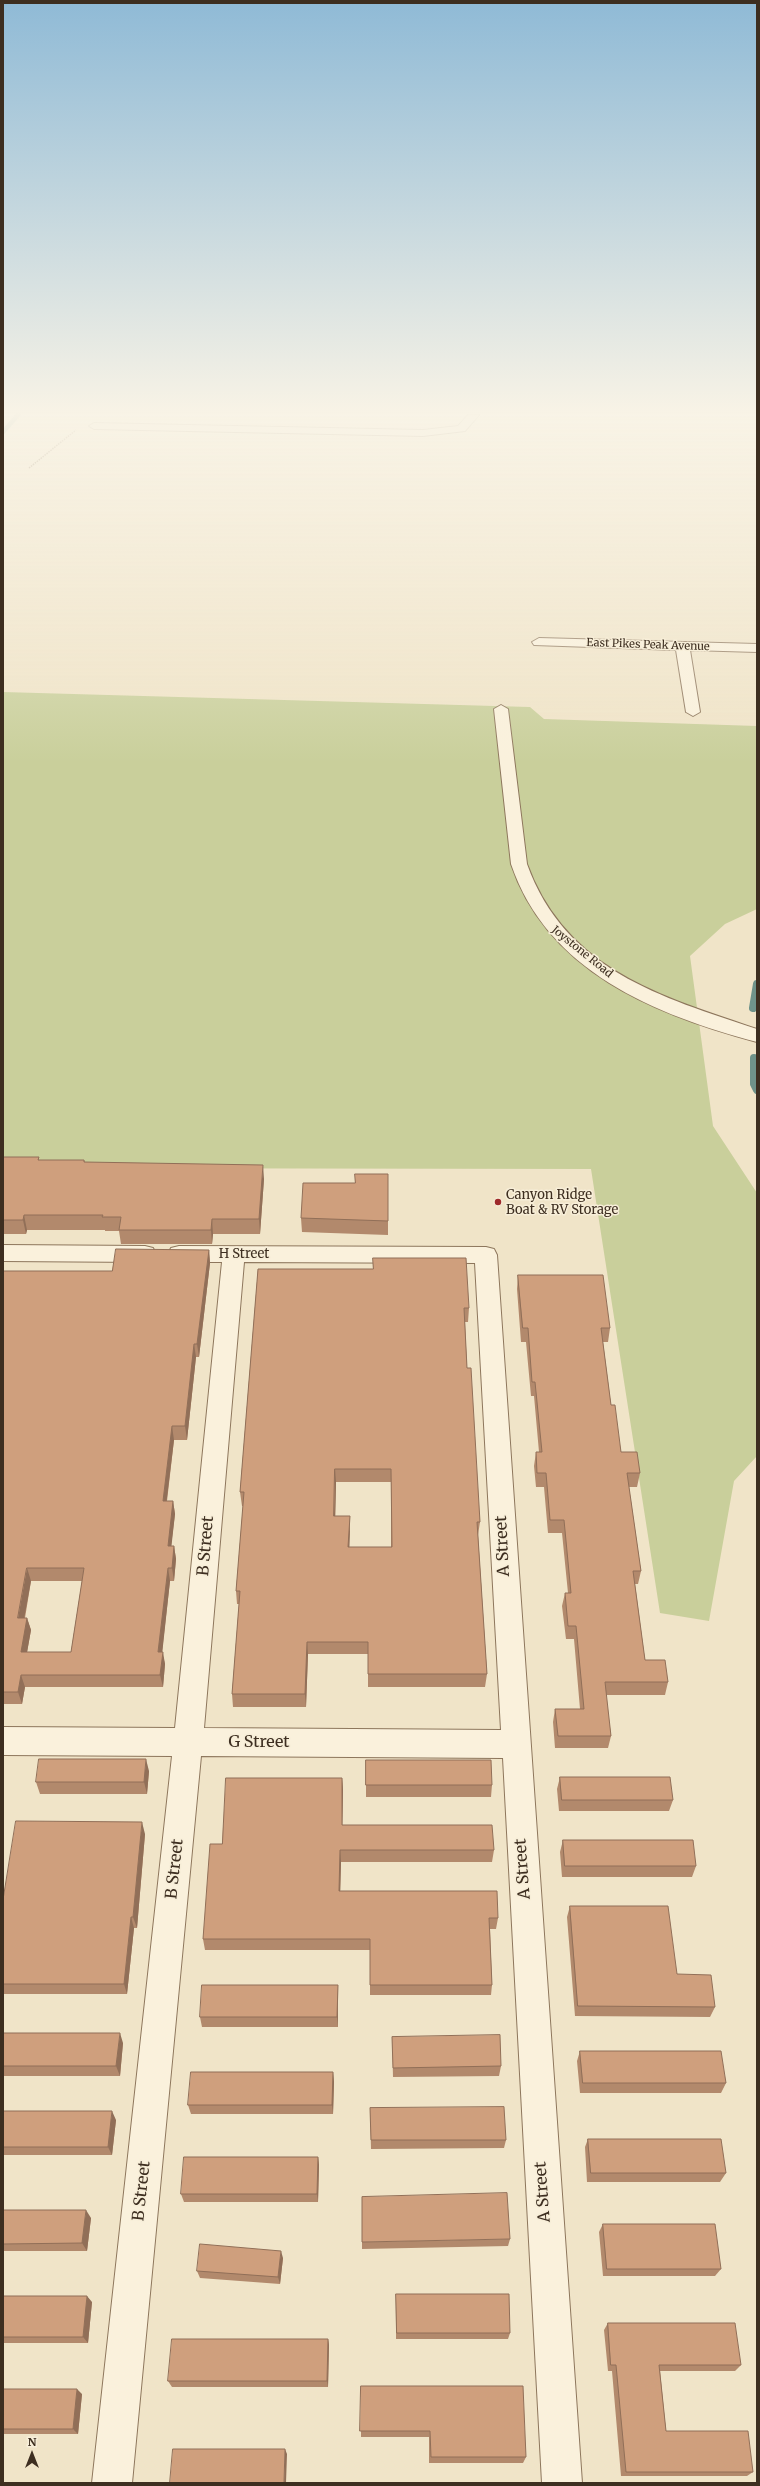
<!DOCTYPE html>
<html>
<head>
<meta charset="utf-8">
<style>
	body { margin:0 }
	#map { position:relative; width:760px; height:2486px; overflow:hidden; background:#f0e4c8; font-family:Merriweather,serif }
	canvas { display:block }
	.frame { position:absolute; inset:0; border:4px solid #3d2e20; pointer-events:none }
	.north { position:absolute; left:12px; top:2434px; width:40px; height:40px; -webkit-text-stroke:3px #f7eed8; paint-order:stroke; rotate:0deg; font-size:11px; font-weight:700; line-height:16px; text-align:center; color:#3d2e20 }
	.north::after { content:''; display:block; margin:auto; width:14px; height:18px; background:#3d2e20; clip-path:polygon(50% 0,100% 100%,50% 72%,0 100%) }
</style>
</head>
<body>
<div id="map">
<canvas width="760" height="2486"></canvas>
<div class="frame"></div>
<div class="north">N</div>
</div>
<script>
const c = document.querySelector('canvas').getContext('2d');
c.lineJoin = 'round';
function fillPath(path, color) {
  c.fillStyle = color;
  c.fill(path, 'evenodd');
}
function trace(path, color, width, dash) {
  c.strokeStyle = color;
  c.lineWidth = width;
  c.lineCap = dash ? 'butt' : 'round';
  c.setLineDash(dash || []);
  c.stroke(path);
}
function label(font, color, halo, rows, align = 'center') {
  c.font = font + ' Merriweather,serif';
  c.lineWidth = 3;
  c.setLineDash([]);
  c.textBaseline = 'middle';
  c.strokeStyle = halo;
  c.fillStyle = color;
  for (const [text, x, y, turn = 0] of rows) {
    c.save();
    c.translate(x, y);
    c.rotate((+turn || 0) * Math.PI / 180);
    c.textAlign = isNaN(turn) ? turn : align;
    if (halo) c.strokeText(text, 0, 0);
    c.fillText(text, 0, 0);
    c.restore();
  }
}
const green = new Path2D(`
	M3,692L530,707L544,719L757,726V909L725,924L690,956L713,1126L757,1193V1456L734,1481L709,1621L660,1613L591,1169L3,1168Z`);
const streamFar1 = new Path2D(`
	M3,432L18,415`);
const stream = new Path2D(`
	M753,1008L757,984
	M754,1058V1084L757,1090`);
const path = new Path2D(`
	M29,468L76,430`);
const minor = new Path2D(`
	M468,415H479L465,431L423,436L94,429L89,426L94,423L423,430L458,426Z
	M539,638L757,644V652L690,650L700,712L693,716L686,712L676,650L534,645L532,642Z
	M501,705L508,709L527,864C565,970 661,997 757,1029V1042C655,1015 547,971 511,864L494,709Z
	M3,1245L145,1246L153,1248L156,1254L153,1260L145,1262L3,1261Z
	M179,1246L486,1247L494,1249L497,1255L582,2483H542L503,1758L201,1756L132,2483H92L172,1756L3,1755V1727L175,1728L222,1262H179L171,1260L168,1254L171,1248ZM244,1262L475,1263L501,1730L204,1728Z`);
const wall = new Path2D(`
	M3,1157H39V1160H84L85,1162L264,1179L260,1234H213L212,1244H121L119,1231H105V1230H27L26,1234H3Z
	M388,1174V1235L302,1232L301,1218L355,1183Z
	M209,1250L210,1263L199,1357H196L187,1440H174L167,1501H173L175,1514L171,1546H174L176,1559L174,1581H170L162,1652L165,1664L163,1687H25L22,1704H3V1271H112ZM31,1581H82L71,1652H27L31,1630L27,1618H25Z
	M258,1269L469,1308L468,1322H465L467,1368L480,1522L478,1535L487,1674L485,1687H368V1654H308L306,1707H233L232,1694L239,1604H237L236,1591L243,1506H242L240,1492ZM336,1482H391V1547H349L350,1516H335Z
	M518,1275L610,1328L608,1342H603L611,1405L621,1452L640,1473L637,1487H629L641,1571L638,1584H635L645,1660L668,1682L665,1695H606L611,1736L608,1748H555L553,1722L555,1709H580L574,1639H566L562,1606L565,1593H568L562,1533H548L544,1487H536L534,1466L536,1452H539L534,1396H531L526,1342H521L517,1289Z
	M366,1760L492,1785L491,1797H366Z
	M149,1771L147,1794H40L36,1782Z
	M560,1777L673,1800L669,1811H559L557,1789Z
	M342,1778L343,1790L342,1825L494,1850L492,1862H341L340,1891L498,1918L496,1929H490L492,1985L491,1995H370V1950H205L203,1939L222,1844Z
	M145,1834L137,1928H134L127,1994H3V1900Z
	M563,1840L696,1866L692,1877H562L560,1852Z
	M570,1906L677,1974L715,2007L710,2017L575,2016L567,1917Z
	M338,1985V2027H202L200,2017Z
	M3,2033L123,2043L120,2076H3Z
	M392,2037L501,2066L499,2076L393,2077Z
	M580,2051L726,2083L721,2093H580L577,2061Z
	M333,2072L334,2082L333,2114H191L188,2105Z
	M370,2108L506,2140L504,2148L371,2149Z
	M3,2111L116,2120L112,2155H3Z
	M588,2139L726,2173L720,2182H587L585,2147Z
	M318,2157L319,2165L318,2202H184L181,2194Z
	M3,2210L91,2218L87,2251H3Z
	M603,2224L721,2269L715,2276H603L599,2232Z
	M510,2239L508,2246L362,2249V2242Z
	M283,2258L280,2284L200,2278L197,2271Z
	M396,2294L510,2333L508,2339H396Z
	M3,2296L92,2302L88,2343H3Z
	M608,2323L741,2365L735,2371H660L666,2431L753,2472L747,2476H621L612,2371H608L604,2330Z
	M328,2339L329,2345L328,2387H172L168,2381Z
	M361,2386L526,2457L523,2463H429V2437H361Z
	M3,2389L82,2394L78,2434H3Z`);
const shadedWall = new Path2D(`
	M263,1165L264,1179L260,1234L259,1219Z
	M24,1215L27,1230L26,1234L23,1220Z
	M212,1219L213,1234L212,1244L211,1230Z
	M209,1250L210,1263L199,1357L197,1344Z
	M194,1344L196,1357L187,1440L185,1426Z
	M172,1426L174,1440L165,1514L163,1501Z
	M335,1469L336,1482L335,1529L334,1516Z
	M173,1501L175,1514L170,1559L168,1546Z
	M350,1516V1529L349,1560L348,1547Z
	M174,1546L176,1559L174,1581L172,1568Z
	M27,1568L31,1581L22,1630L18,1618Z
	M168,1568L170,1581L161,1664L158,1652Z
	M27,1618L31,1630L25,1664L21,1652Z
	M307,1642L308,1654L306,1707L305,1694Z
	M163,1652L165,1664L163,1687L160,1675Z
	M21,1675L25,1687L22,1704L18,1692Z
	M146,1759L149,1771L147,1794L144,1782Z
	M342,1778L343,1790L342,1837Z
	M142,1822L145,1834L137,1928L133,1917Z
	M340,1850L341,1862L340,1902L339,1891Z
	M131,1917L134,1928L127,1994L124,1984Z
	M338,1985V2027L337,2017Z
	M120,2033L123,2043L120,2076L116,2066Z
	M333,2072L334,2082L333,2114L332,2105Z
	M112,2111L116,2120L112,2155L108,2147Z
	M318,2157L319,2165L318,2202L317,2194Z
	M86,2210L91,2218L87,2251L82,2243Z
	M281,2251L283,2258L280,2284L278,2277Z
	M87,2296L92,2302L88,2343L83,2337Z
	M328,2339L329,2345L328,2387L327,2381Z
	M77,2389L82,2394L78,2434L73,2429Z
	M285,2449L287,2454L286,2483H284Z`);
const building = new Path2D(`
	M3,1157H39L38,1160H84V1162L263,1165L259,1219H212L211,1230H119L121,1217H102L103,1215H24L23,1220H3Z
	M355,1174H388V1221L301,1218L303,1183H355Z
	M116,1249L209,1250L197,1344H194L185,1426H172L163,1501H173L168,1546H174L172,1568H168L158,1652H163L160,1675H21L18,1692H3V1271H112ZM27,1568H84L71,1652H21L27,1618H18Z
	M373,1258H466L469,1308H464L467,1368H471L480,1522H477L487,1674H368V1642H307L305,1694H232L240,1591H236L244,1492H240L258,1269H373ZM335,1469H391L392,1547H348L350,1516H334Z
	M518,1275H603L610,1328H601L611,1405H615L621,1452H637L640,1473H627L641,1571H633L645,1660H665L668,1682H605L611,1736H558L555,1709H584L576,1626H568L565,1593H571L564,1520H550L546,1473H537L536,1452H542L535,1382H532L528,1328H523Z
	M39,1759H146L144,1782H36Z
	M366,1760H491L492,1785H366Z
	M560,1777H670L673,1800H562Z
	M226,1778H342V1825H492L494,1850H340L339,1891H497L498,1918H489L492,1985H370V1939H203L210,1844H222Z
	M16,1821L142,1822L133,1917H131L124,1984H3V1900Z
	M563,1840H693L696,1866H565Z
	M570,1906H668L677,1974L711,1975L715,2007L578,2006Z
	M202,1985H338L337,2017H200Z
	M3,2033H120L116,2066H3Z
	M500,2035L501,2066L393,2068L392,2037Z
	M580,2051H721L726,2083H583Z
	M191,2072H333L332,2105H188Z
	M504,2107L506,2140H371L370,2108Z
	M3,2111H112L108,2147H3Z
	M588,2139H721L726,2173H591Z
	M184,2157H318L317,2194H181Z
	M507,2193L510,2239L362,2242V2197Z
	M3,2210H86L82,2243L3,2244Z
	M603,2224H715L721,2269H607Z
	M200,2244L281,2251L278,2277L197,2271Z
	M396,2294H509L510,2333H397Z
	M3,2296H87L83,2337H3Z
	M608,2323H735L741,2365H659L666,2431H748L753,2472H626L616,2365H611Z
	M172,2339H328L327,2381H168Z
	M361,2386H523L526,2457H431L430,2431H360Z
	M3,2389H77L73,2429H3Z
	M173,2449H285L284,2483H170Z`);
const markers = [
	[498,1202,4,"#9e2a2b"]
];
const farStreetnames = [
	["East Pikes Peak Avenue",648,645,2],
	["Joystone Road",582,952,39]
];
const poiNames = [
	["Canyon Ridge",506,1195],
	["Boat & RV Storage",506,1210]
];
const streetNames = [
	["H Street",244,1254]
];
const nearStreetnames = [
	["B Street",206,1546,-85],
	["A Street",503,1546,-93],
	["G Street",259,1742],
	["B Street",175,1869,-84],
	["A Street",523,1869,-94],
	["B Street",142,2191,-84],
	["A Street",543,2192,-94]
];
fillPath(green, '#c9cf9b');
trace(streamFar1, '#6f938a', 4.5);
trace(stream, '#6f938a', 8);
trace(minor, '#8d765c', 2);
trace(path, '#8d765c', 1.5, [1.5, 1]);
fillPath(minor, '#faf1dc');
fillPath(wall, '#b2896c');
fillPath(shadedWall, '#916f58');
fillPath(building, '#cf9f7d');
trace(building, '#916f58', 1);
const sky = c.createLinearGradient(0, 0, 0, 763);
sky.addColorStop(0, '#8fbad6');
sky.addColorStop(0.54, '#f8f3e6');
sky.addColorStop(1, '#f8f3e600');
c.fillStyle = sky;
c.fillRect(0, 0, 760, 763);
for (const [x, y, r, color] of markers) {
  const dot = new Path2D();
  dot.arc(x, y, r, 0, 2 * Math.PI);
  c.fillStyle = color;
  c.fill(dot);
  trace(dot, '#f7eed8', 1.5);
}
label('11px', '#3d2e20', '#f7eed8', farStreetnames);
label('13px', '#3d2e20', '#f7eed8', poiNames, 'left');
label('13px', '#3d2e20', '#f7eed8', streetNames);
label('16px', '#3d2e20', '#f7eed8', nearStreetnames);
</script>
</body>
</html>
